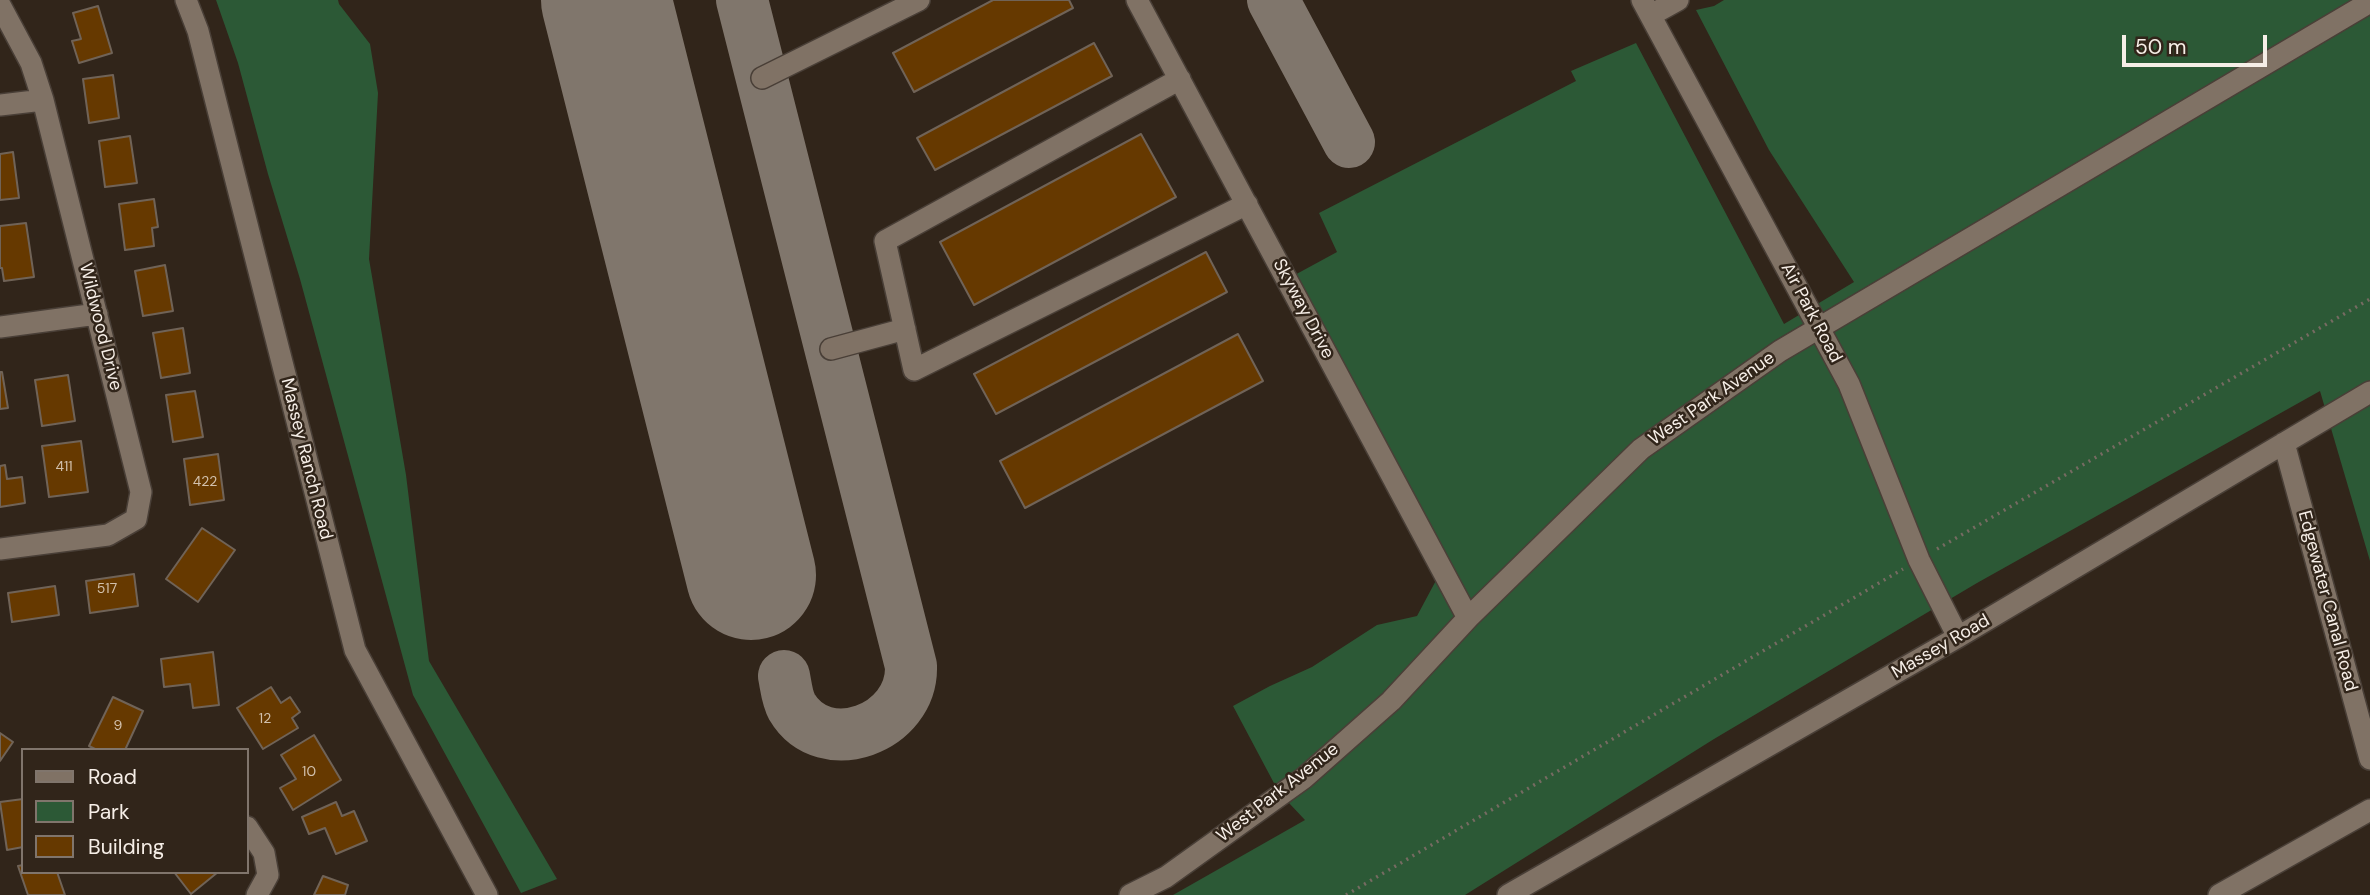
<!DOCTYPE html>
<html>
<head>
<meta charset="utf-8">
<style>
	body { margin:0 }
	#map { position:relative; width:2370px; height:895px; overflow:hidden; background:#31251a; font-family:"DM Sans",sans-serif }
	canvas { display:block }
	.legend { position:absolute; left:21px; top:748px; width:228px; height:126px; box-sizing:border-box; background:#31251a; border:2px solid #80756c; margin:0; padding:9px 12px; list-style:none; font-size:21px; color:#f6eee7 }
	.legend li { display:flex; align-items:center; gap:14px; height:35px }
	.legend b { width:35px; border:2px solid #80756c }
	.scale { position:absolute; left:2122px; top:35px; width:145px; height:32px; box-sizing:border-box; border:4px solid #f6eee7; border-top:0; padding-left:9px; font-size:21px; line-height:24px; white-space:nowrap; color:#f6eee7; -webkit-text-stroke:5px #31251a; paint-order:stroke }
</style>
</head>
<body>
<div id="map">
<canvas width="2370" height="895"></canvas>
<ul class="legend">
<li><b style="height:9px;background:#807265"></b>Road</li>
<li><b style="height:19px;background:#2c5936"></b>Park</li>
<li><b style="height:19px;background:#663900"></b>Building</li>
</ul>
<div class="scale">50 m</div>
</div>
<script>
const c = document.querySelector('canvas').getContext('2d');
c.lineJoin = 'round';
function fillPath(path, color) {
  c.fillStyle = color;
  c.fill(path, 'evenodd');
}
function trace(path, color, width, dash) {
  c.strokeStyle = color;
  c.lineWidth = width;
  c.lineCap = dash ? 'butt' : 'round';
  c.setLineDash(dash || []);
  c.stroke(path);
}
function label(font, color, halo, rows, align = 'center') {
  c.font = font + ' "DM Sans",sans-serif';
  c.lineWidth = 5;
  c.setLineDash([]);
  c.textBaseline = 'middle';
  c.strokeStyle = halo;
  c.fillStyle = color;
  for (const [text, x, y, turn = 0] of rows) {
    c.save();
    c.translate(x, y);
    c.rotate((+turn || 0) * Math.PI / 180);
    c.textAlign = isNaN(turn) ? turn : align;
    if (halo) c.strokeText(text, 0, 0);
    c.fillText(text, 0, 0);
    c.restore();
  }
}
const green = new Path2D(`
	M216,0H338L339,4L370,44L378,93L369,259L406,475L429,661L557,879L521,893L413,695L300,279L268,174L238,63Z
	M1724,0H2352L1774,341L1634,441L1462,609L1384,692L1298,769L1275,785L1233,706L1270,686L1312,667L1377,625L1417,616L1448,558L1291,277L1337,252L1319,213L1576,81L1571,71L1636,43L1784,324L1854,282L1769,150L1696,10L1714,6Z
	M2370,15V561L2320,391L1977,583L1714,739L1465,895H1173L1305,820L1289,803L1310,787L1397,710L1475,627L1647,458L1785,361Z`);
const taxiway = new Path2D(`
	M742,0L911,666C913,729 824,761 792,707C787,698 786,686 784,676
	M1273,0L1349,142`);
const runway = new Path2D(`
	M606,0L751,575`);
const building = new Path2D(`
	M993,0H1069L1073,8L914,92L893,53Z
	M98,6L112,53L79,63L72,41L81,39L73,13Z
	M1094,43L1112,76L935,170L917,138Z
	M113,75L119,118L89,123L83,79Z
	M1141,134L1176,197L974,305L940,242Z
	M130,136L137,183L105,187L99,141Z
	M13,152L19,198L0,200V154Z
	M154,199L158,227L152,228L154,246L125,250L119,204Z
	M26,223L34,277L4,281L2,268H0V226Z
	M1206,252L1227,292L996,414L974,374Z
	M165,265L173,311L143,316L135,271Z
	M183,328L190,373L161,378L153,333Z
	M1238,334L1263,381L1025,508L1000,461Z
	M0,372H2L8,408L0,409Z
	M68,375L75,421L42,426L35,380Z
	M195,391L203,437L173,442L166,395Z
	M81,441L88,492L49,497L42,446Z
	M218,454L224,500L190,505L184,459Z
	M5,465L7,479L22,477L25,503L0,507V466Z
	M202,528L235,550L198,602L166,579Z
	M134,574L138,606L90,613L86,581Z
	M55,586L59,615L12,622L8,593Z
	M213,652L219,705L193,708L190,684L164,687L161,659Z
	M271,687L281,703L290,697L300,712L292,718L298,728L263,749L237,708Z
	M113,697L143,711L125,750H97L89,746Z
	M0,733L13,742L0,761Z
	M314,735L341,780L293,810L280,788L296,779L281,755Z
	M23,799V847L7,850L0,802Z
	M336,802L342,816L354,811L367,841L336,854L325,828L309,834L302,817Z
	M23,865V872H57L65,895H28L18,866Z
	M174,872H218L191,894Z
	M323,876L348,885L345,895H314Z`);
const path = new Path2D(`
	M1937,549L2370,299
	M1346,895L1903,569`);
const minor = new Path2D(`
	M186,0L198,31L355,650L487,895
	M1137,0L1468,618
	M1642,0L1849,384L1919,560L1958,637
	M0,5L31,63L43,100L141,492L136,519L108,535L0,549
	M1651,15L1678,0
	M762,78L919,0
	M1180,79L885,241L914,370L1247,204
	M0,105L43,100
	M0,327L97,314
	M831,349L905,329
	M2284,443L2370,759
	M247,827L264,853L268,875L257,895
	M1130,895L1166,877L1304,778L1391,701L1468,618L1641,449L1780,351L2370,2
	M1508,895L1958,637L2370,392
	M2219,895L2370,810`);
const numberNames = [
	["411",64,467],
	["422",205,482],
	["517",107,589],
	["12",265,719],
	["9",118,726],
	["10",309,772]
];
const streetNames = [
	["Skyway Drive",1303,309,62],
	["Air Park Road",1811,313,62],
	["Wildwood Drive",100,327,76],
	["West Park Avenue",1712,399,-35],
	["Massey Ranch Road",306,459,76],
	["Edgewater Canal Road",2327,601,75],
	["Massey Road",1941,647,-30],
	["West Park Avenue",1278,793,-38]
];
fillPath(green, '#2c5936');
trace(taxiway, '#80766c', 52);
trace(runway, '#80766c', 130);
fillPath(building, '#663900');
trace(building, '#706357', 2);
trace(minor, '#493f37', 24);
trace(path, '#766b62', 3.5, [2, 5]);
trace(minor, '#807265', 21);
label('14px', '#d2c1ad', null, numberNames);
label('18px', '#f6eee7', '#31251a', streetNames);
</script>
</body>
</html>
